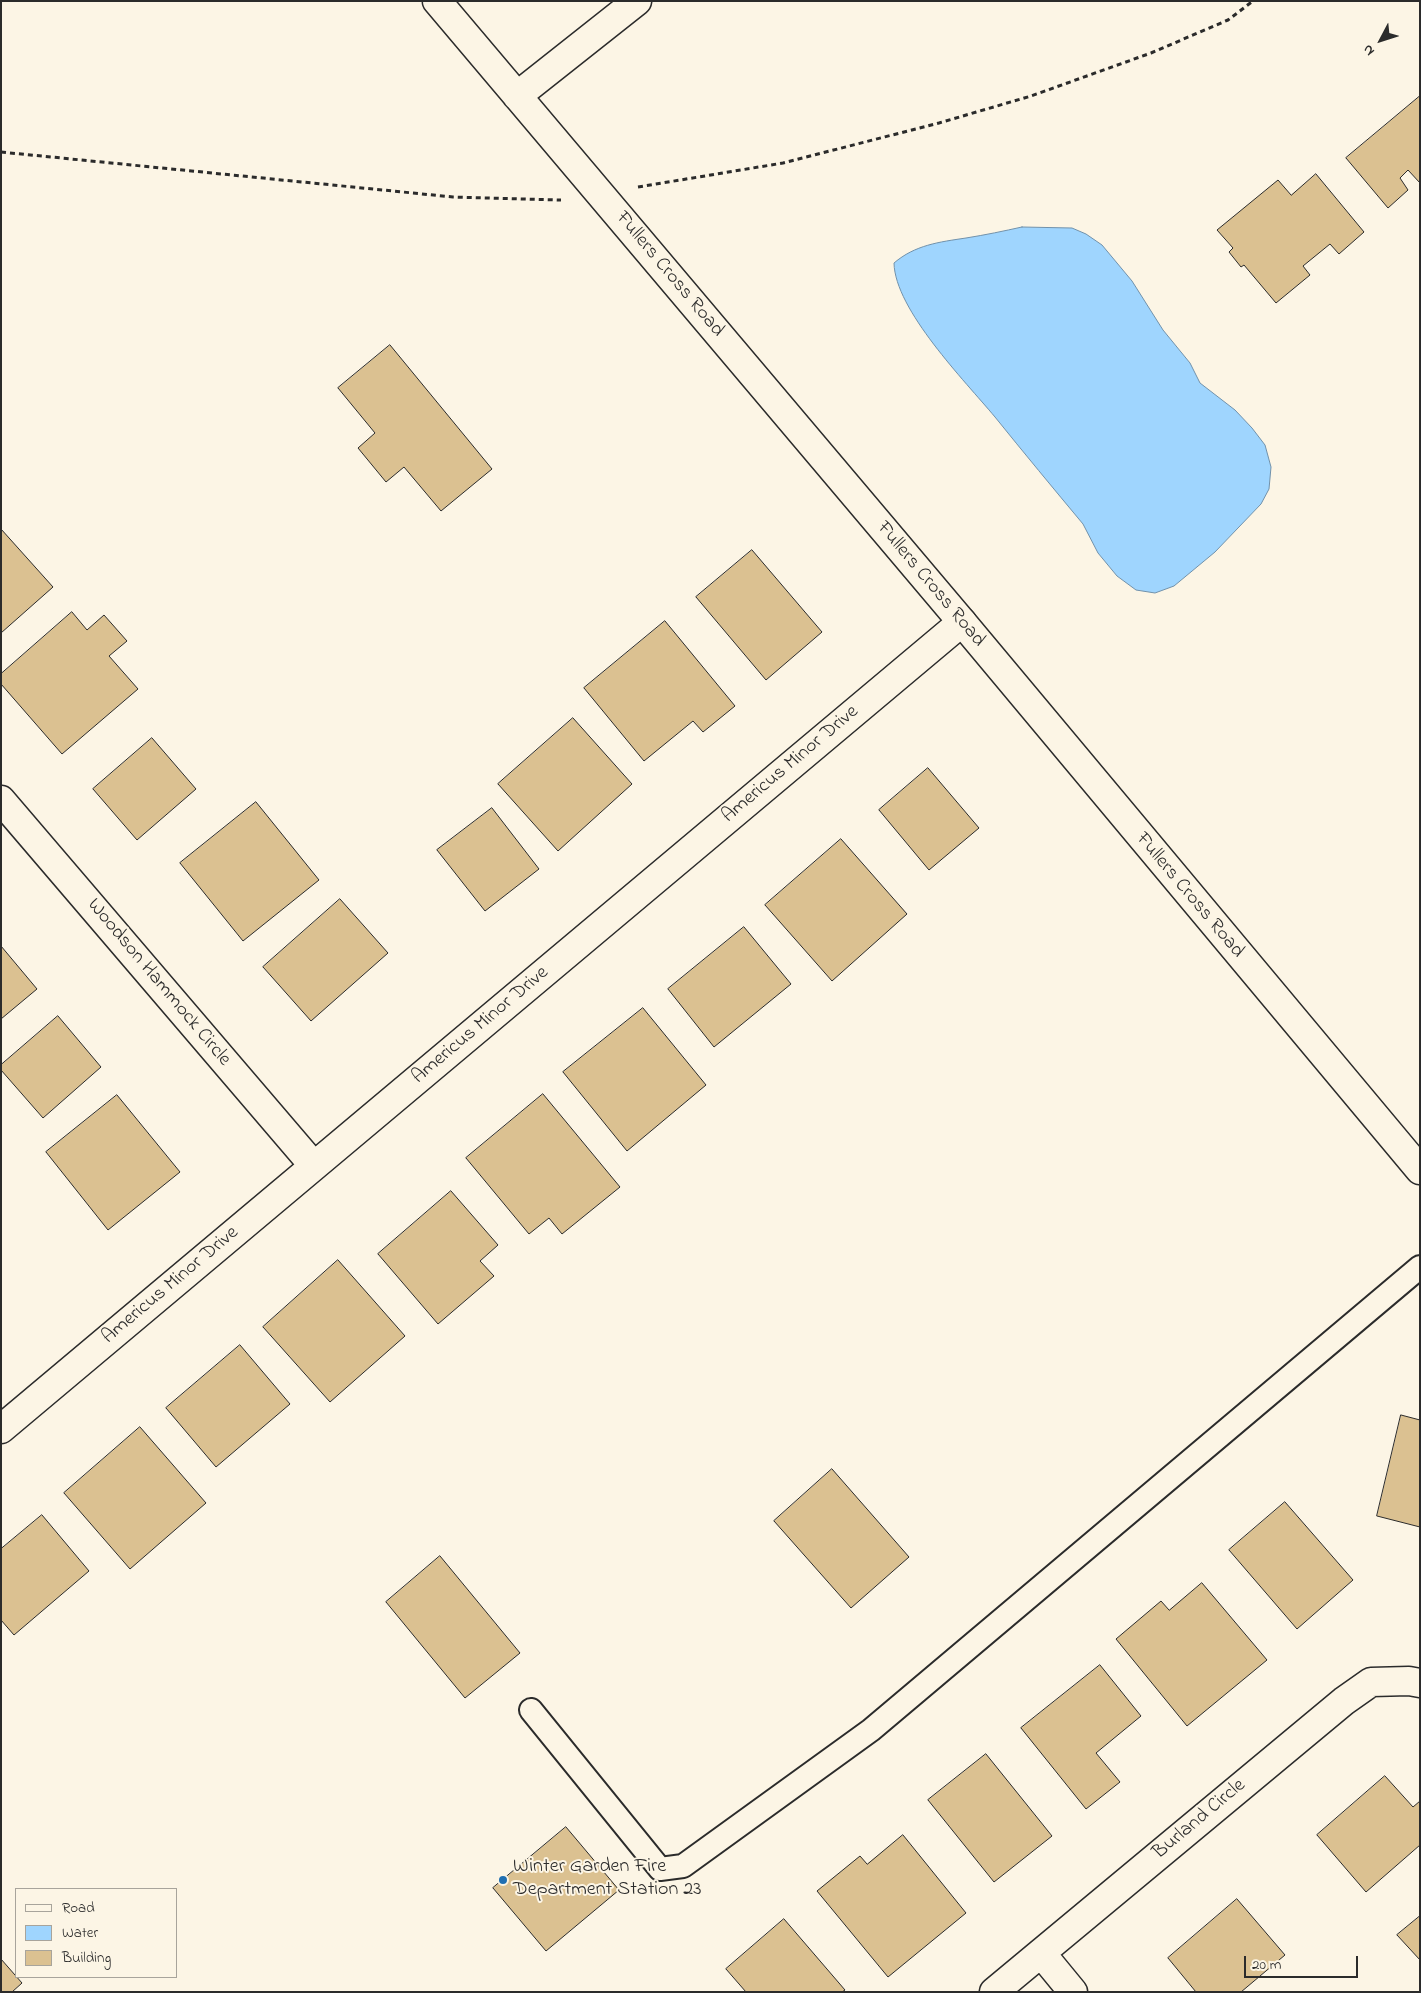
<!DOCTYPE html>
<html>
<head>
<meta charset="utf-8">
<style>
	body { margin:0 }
	#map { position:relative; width:1421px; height:1993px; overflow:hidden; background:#fcf5e5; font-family:"Indie Flower",sans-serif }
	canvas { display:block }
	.frame { position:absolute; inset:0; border:2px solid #2b2b2b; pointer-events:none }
	.legend { position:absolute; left:15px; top:1888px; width:162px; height:90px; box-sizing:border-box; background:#fcf5e5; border:1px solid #a8a49b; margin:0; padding:6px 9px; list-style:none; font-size:15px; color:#2b2b2b }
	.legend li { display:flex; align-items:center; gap:10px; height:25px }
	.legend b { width:25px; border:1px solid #a8a49b }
	.north { position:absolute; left:1356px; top:15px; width:50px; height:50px; -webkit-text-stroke:4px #fcf5e5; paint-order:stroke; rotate:230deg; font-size:14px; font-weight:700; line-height:20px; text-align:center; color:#2b2b2b }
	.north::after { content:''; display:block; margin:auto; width:18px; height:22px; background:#2b2b2b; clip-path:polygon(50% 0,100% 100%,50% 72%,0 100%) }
	.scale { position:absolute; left:1244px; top:1956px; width:114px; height:22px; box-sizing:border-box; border:2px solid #2b2b2b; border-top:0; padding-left:6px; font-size:15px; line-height:18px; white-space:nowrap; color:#2b2b2b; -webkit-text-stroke:4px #fcf5e5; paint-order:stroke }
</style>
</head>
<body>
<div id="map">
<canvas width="1421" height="1993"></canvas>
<div class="frame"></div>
<ul class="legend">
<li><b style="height:6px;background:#fcf5e5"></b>Road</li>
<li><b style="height:14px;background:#9fd5fe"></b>Water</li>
<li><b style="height:14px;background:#dbc191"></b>Building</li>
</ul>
<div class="north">N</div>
<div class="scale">20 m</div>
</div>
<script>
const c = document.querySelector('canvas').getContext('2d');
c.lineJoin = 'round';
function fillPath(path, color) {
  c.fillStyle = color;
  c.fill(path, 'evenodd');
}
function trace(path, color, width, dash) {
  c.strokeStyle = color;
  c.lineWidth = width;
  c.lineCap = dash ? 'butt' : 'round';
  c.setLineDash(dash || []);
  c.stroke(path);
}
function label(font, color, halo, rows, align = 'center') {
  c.font = font + ' "Indie Flower",sans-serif';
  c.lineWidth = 4;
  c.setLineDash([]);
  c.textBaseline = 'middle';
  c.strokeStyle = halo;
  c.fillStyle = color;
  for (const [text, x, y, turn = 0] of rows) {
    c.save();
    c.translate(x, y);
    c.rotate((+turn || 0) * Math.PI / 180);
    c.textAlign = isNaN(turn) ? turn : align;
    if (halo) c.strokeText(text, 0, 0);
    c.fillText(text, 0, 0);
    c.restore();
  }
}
const water = new Path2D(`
	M1022,227L1072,228L1086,234L1102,245L1132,281L1163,330L1190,363L1200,383L1235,410L1252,428L1265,445L1271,467L1269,489L1261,504L1215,552L1174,586L1155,593L1136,590L1117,576L1098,553L1083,524C1053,488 1024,453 995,417C965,381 895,310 894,263C915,245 939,242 966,238C985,235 1004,231 1022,227Z`);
const building = new Path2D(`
	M1420,96V183L1408,170L1400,178L1408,190L1388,208L1346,158Z
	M1316,174L1364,232L1339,254L1330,244L1303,266L1310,275L1276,303L1244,265L1241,267L1229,252L1233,248L1217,230L1278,180L1291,195Z
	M390,345L492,469L441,511L404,467L386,482L358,448L375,433L338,388Z
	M1,529L53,587L1,633Z
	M752,550L822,632L766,680L696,597Z
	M72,612L87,630L104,615L127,641L109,656L138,689L62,754L1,684V674Z
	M665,621L735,706L703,732L693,721L644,761L584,688Z
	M573,718L632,784L558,851L498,784Z
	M152,738L196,789L137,840L93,789Z
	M928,768L979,828L929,870L879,810Z
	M256,802L319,880L243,941L180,863Z
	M492,808L539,869L485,911L437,850Z
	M841,839L907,914L832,981L765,905Z
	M340,899L388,953L311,1021L263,967Z
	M744,927L791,984L714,1047L668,989Z
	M1,946L37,989L1,1019Z
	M643,1008L706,1085L627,1151L563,1072Z
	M58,1016L101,1067L43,1118L1,1070V1065Z
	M543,1094L620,1187L562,1234L549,1218L529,1234L466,1158Z
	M117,1095L180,1172L108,1230L46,1152Z
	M451,1191L498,1245L480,1261L494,1276L438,1324L378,1254Z
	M338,1260L405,1336L330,1402L263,1327Z
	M240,1345L290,1404L216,1467L166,1408Z
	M1401,1415L1420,1420V1527L1377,1516Z
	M140,1427L206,1503L130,1569L64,1493Z
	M832,1469L909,1557L851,1608L774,1521Z
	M1285,1502L1353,1580L1297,1629L1229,1550Z
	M42,1515L89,1571L14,1635L1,1620V1549Z
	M440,1556L520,1653L465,1698L386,1602Z
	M1202,1583L1267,1660L1187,1726L1116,1639L1161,1601L1169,1610Z
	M1100,1665L1141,1716L1096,1753L1120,1782L1086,1809L1021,1728Z
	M986,1754L1052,1836L994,1882L928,1800Z
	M1385,1776L1413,1807L1420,1801V1845L1366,1892L1317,1835Z
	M566,1827L619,1890L546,1951L493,1888Z
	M903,1835L966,1913L888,1977L817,1891L860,1856L867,1864Z
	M1237,1899L1285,1955L1241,1992H1196L1168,1958Z
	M1420,1916V1960L1397,1935Z
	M784,1919L845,1990L842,1992H746L726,1969Z
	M1,1959L22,1983L12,1992H1Z`);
const path = new Path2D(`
	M1,152L453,197L561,200
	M638,187L783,163L939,123L1031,96L1151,53L1228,20L1253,1`);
const lane = new Path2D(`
	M531,1710L660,1869L683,1866L871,1730L1420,1267`);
const street = new Path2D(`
	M1,800L314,1166
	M1,1429L962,622
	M1041,1953L1073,1992
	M994,1992L1344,1701L1371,1682L1409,1681L1420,1683`);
const secondary = new Path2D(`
	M437,1L962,622L1420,1170
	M517,96L637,1`);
const markers = [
	[503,1880,5,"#1f6fb2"]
];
const streetNames = [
	["Fullers Cross Road",669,275,50],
	["Fullers Cross Road",930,585,50],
	["Americus Minor Drive",791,765,-40],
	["Fullers Cross Road",1189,896,50],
	["Woodson Hammock Circle",158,983,50],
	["Americus Minor Drive",481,1026,-40],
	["Americus Minor Drive",171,1286,-40],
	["Burland Circle",1200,1820,-40]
];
const poiNames = [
	["Winter Garden Fire",513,1868],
	["Department Station 23",513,1891]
];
fillPath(water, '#9fd5fe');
trace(water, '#7191aa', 1);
fillPath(building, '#dbc191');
trace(building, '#2b2b2b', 1);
trace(lane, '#2b2b2b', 26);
trace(street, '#2b2b2b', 31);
trace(secondary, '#2b2b2b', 31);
trace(path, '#2b2b2b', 3, [5, 4]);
trace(lane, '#fcf5e5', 22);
trace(street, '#fcf5e5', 28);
trace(secondary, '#fcf5e5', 28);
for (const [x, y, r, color] of markers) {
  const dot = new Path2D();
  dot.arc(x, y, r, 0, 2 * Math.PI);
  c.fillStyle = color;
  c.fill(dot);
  trace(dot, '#fcf5e5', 2);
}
label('20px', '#2b2b2b', '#fcf5e5', streetNames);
label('20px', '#2b2b2b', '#fcf5e5', poiNames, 'left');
</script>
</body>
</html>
